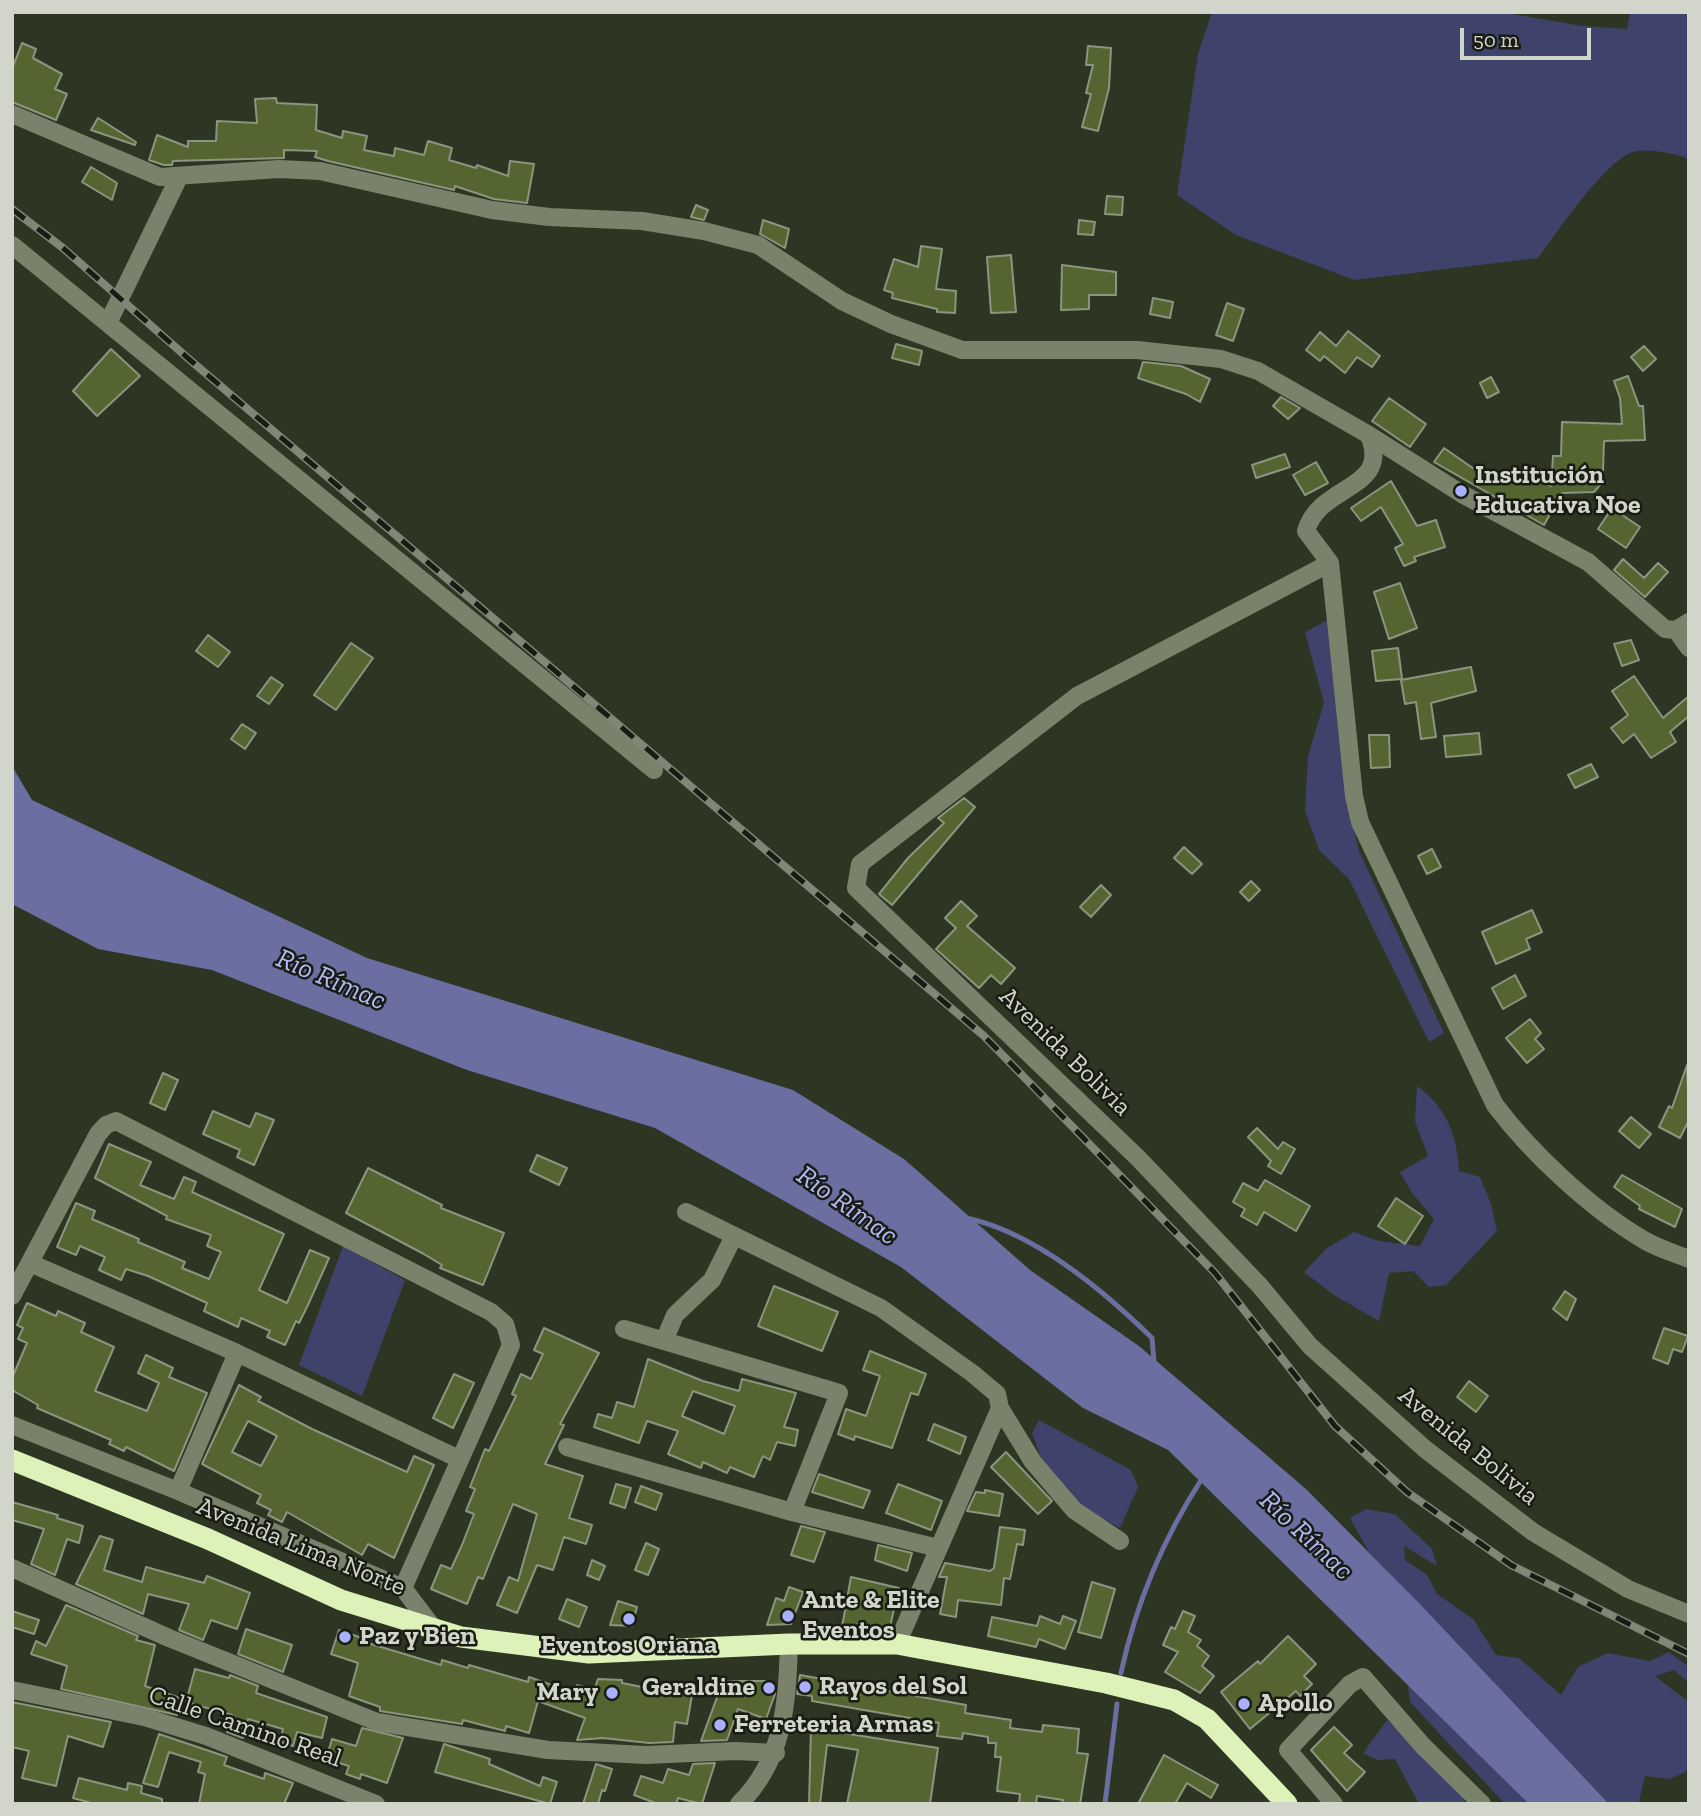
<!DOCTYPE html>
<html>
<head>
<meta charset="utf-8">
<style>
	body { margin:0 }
	#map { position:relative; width:1701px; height:1816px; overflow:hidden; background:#2f3523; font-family:"Zilla Slab",serif }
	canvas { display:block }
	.frame { position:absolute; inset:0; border:14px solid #d2d6ca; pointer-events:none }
	.scale { position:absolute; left:1460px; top:28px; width:131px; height:32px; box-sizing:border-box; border:4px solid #d2d6ca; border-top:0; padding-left:9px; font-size:21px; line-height:24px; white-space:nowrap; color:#d2d6ca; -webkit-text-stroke:5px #181c13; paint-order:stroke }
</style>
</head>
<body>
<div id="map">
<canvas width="1701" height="1816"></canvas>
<div class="frame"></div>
<div class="scale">50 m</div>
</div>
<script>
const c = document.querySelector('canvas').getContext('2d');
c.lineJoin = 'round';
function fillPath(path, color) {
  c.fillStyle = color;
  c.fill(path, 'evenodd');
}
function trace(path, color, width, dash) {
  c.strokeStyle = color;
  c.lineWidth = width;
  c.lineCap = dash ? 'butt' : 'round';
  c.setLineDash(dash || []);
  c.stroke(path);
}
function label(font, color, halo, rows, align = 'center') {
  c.font = font + ' "Zilla Slab",serif';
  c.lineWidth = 5;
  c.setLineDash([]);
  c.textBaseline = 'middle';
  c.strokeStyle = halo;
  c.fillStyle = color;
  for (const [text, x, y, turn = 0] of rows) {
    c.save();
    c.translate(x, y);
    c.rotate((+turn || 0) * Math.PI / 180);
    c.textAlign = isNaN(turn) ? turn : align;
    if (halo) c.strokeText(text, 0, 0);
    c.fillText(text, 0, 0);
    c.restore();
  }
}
const green = new Path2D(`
	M1212,12H1501L1582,26L1627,29L1630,12H1689V159C1674,153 1652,149 1636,151C1608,156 1556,234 1538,258L1354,280L1236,235L1177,195L1198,54Z
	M1330,619L1349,811L1359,851L1444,1033L1429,1042L1349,879L1319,850L1305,811L1308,756L1324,703L1305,632Z
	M1417,1086C1447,1108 1457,1135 1459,1171L1480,1177L1491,1204L1497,1231L1446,1285L1429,1287L1413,1271L1389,1273L1379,1321L1334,1295L1304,1272L1327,1248L1354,1232L1379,1241L1420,1246L1434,1219L1412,1193L1400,1172L1428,1156L1415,1121Z
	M343,1246L405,1280L362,1396L299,1365Z
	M1039,1420L1131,1470L1138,1487L1120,1528L1070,1501L1046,1470L1032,1433Z
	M1366,1509L1395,1514L1432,1549L1437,1566L1404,1546L1405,1560L1427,1575L1437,1594L1473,1619L1496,1655L1519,1658L1561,1695L1578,1667L1608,1653L1650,1661L1669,1652L1689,1667V1683L1674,1670L1655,1676L1689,1702V1770L1670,1779L1645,1776L1639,1801L1641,1804H1609L1369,1552L1350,1518Z
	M1408,1685L1529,1804H1505L1410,1702Z
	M1387,1720L1453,1777L1466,1804H1419L1395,1759L1377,1760L1363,1753Z`);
const water = new Path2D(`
	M12,766L32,800L367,958L793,1090L904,1159L1030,1270L1139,1346L1306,1489L1417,1601L1609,1804H1529L1168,1450L1083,1408L901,1267L655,1128L467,1070L212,970L98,949L12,904Z`);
const stream = new Path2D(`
	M966,1218C1034,1232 1104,1291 1152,1338L1154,1362
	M1121,1673C1136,1603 1164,1537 1203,1477
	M1105,1804L1117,1704`);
const building = new Path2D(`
	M22,43L36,49L33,58L62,74L55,89L67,94L56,120L12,102V69Z
	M1088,46L1111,48L1109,88L1098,131L1082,127L1091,94L1086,93L1093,65H1086Z
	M276,98L277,103L317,105L316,130L342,138L343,131L367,136L364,150L394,156L395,148L424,155L428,141L452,148L449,160L476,168L477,165L508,176L510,161L534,164L527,203L494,199L455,186L454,190L328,161L315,157L317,151L284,150V158L173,161L172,165H164L149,160L157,135L188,147V141H216L217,121L257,123L255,99Z
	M98,118L136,142L135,145L91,130Z
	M91,167L117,183L112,200L82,182Z
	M1107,196L1123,197L1122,215L1105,214Z
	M696,205L708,210L704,220L691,217Z
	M763,220L789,229L785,248L760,234Z
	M1079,220L1095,222L1093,235L1078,234Z
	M921,246L942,249L936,289L956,291L955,313L937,312V309L892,298L893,293L884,290L894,259L918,267Z
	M1011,255L1016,312L991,313L987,257Z
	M1062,265L1116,272V295H1089V309L1061,310Z
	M1153,298L1173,302L1170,318L1150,314Z
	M1227,303L1244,309L1233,341L1216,335Z
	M1348,331L1380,356L1372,367L1357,357L1345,373L1324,356L1320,361L1306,350L1320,332L1336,346Z
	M896,344L922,351L919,365L892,358Z
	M1644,346L1656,359L1643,371L1631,357Z
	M111,349L140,376L97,416L73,391Z
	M1143,362L1181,366L1210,379L1200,402L1186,394L1138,378Z
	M1628,376L1639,406H1643L1645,440L1604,441L1603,471L1598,474L1600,485L1594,492L1562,493L1544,525L1434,462L1444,448L1487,478L1490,473L1508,478L1513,468L1551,486L1553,456H1561L1562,422L1622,424L1620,398L1614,381Z
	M1491,377L1499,392L1487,398L1480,383Z
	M1281,397L1300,408L1288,419L1273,406Z
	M1389,398L1426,424L1410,447L1372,421Z
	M1285,454L1290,467L1256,478L1252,465Z
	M1316,462L1328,483L1305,495L1293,475Z
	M1391,481L1417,526L1436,520L1445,547L1414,557L1416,561L1404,566L1395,548L1403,544L1381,507L1361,521L1351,508Z
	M1612,508L1640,527L1626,548L1598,529Z
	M1623,559L1644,578L1658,563L1668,572L1645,597L1614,570Z
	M1400,583L1417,628L1389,639L1374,592Z
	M208,635L230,652L218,667L196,651Z
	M1631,640L1639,660L1622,666L1614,644Z
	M351,643L373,658L336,710L314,695Z
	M1398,648L1402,679L1376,681L1372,651Z
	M1471,667L1476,691L1431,703L1436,737L1421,739L1416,702L1405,704L1401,680Z
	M1634,676L1663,718L1689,696V716L1670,732L1676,742L1651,758L1634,734L1623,743L1611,728L1628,715L1612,691Z
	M271,677L283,685L269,704L257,696Z
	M242,724L256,733L245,749L231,739Z
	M1479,733L1481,754L1446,757L1444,736Z
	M1369,735H1389L1390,767L1371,768Z
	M1591,764L1598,777L1575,788L1568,775Z
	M964,798L975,807L892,905L879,894L908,858L944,823L938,818Z
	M1184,847L1202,864L1192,874L1174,858Z
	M1432,849L1441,867L1427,874L1418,856Z
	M1251,881L1260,890L1249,901L1240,892Z
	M1101,885L1111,895L1091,917L1080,907Z
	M961,901L977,916L967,926L1015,968L1001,984L991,975L979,988L936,949L956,928L945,918Z
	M1532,910L1542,932L1526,939L1530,949L1496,964L1482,932Z
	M1515,975L1526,996L1503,1009L1492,988Z
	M1530,1019L1541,1033L1535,1039L1544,1049L1527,1063L1506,1038Z
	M1687,1065L1689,1120L1680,1138L1659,1127L1669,1106L1672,1108Z
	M163,1073L178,1080L165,1110L150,1103Z
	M213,1111L250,1127L256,1113L274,1120L254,1165L237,1157L240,1150L203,1134Z
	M1631,1117L1651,1134L1639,1148L1619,1131Z
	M1257,1128L1278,1149L1283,1142L1295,1149L1281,1174L1268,1166L1271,1161L1248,1137Z
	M109,1144L151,1162L140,1185L174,1199L184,1177L196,1182L192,1192L284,1234L259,1290L287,1303L310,1250L329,1258L308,1305L299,1323L296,1321L285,1345L267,1337L270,1331L241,1318L238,1327L204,1311L207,1303L148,1276L126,1269L121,1280L99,1270L105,1257L80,1246L76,1255L57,1247L76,1203L95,1211L92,1219L139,1239L138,1242L185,1262L182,1268L209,1279L221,1252L207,1246L211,1235L166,1219L167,1216L95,1178Z
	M537,1155L567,1168L559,1185L530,1171Z
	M368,1168L442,1205L441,1208L504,1233L483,1285L440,1268L442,1265L422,1253L346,1213Z
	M1622,1175L1682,1209L1675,1227L1639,1209L1640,1206L1614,1187Z
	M1265,1180L1310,1206L1296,1231L1264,1212L1257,1225L1241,1216L1245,1209L1233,1202L1243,1183L1258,1191Z
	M1396,1198L1423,1216L1405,1244L1378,1226Z
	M774,1286L838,1312L822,1351L758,1326Z
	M1565,1291L1576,1299L1567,1320L1553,1309Z
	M27,1303L56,1316L58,1311L85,1323L81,1332L114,1347L95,1391L147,1411L159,1383L138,1373L146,1355L173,1368L169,1377L207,1393L174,1471L126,1447L124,1451L109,1444L111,1440L37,1408L38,1405L12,1390V1378L27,1343L18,1339L23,1328L17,1325Z
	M544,1328L599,1353L560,1424L564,1425L545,1464L583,1476L569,1518L592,1525L586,1544L564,1537L553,1570L537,1565L517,1613L497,1605L509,1577L518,1581L537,1514L513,1504L483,1579L478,1577L467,1604L431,1589L441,1565L451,1569L462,1545L474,1514L466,1511L475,1489L470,1487L485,1449L489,1451L516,1396L512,1394L521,1374L531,1379L543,1354L534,1350Z
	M1664,1328L1688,1336L1682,1352L1673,1349L1668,1364L1653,1358Z
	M870,1351L926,1374L918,1395L911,1393L892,1448L855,1436L854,1440L838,1434L846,1409L866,1416L880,1376L863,1370Z
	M648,1359L703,1381L739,1391L742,1379L796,1393L784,1427L798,1430L795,1446L777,1442L770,1460L763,1456L754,1477L730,1467L727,1473L703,1462L701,1468L668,1454L678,1431L647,1421L639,1443L594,1427L598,1414L612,1418L617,1402L634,1407ZM693,1391L735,1406L724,1434L682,1416Z
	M454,1374L474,1383L453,1428L433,1418Z
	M1469,1381L1488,1396L1476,1412L1457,1397Z
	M239,1385L261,1397L258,1401L312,1429L407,1472L414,1456L434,1465L394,1558L368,1544L362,1555L287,1512L282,1522L268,1515L271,1510L257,1503L261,1495L202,1464ZM248,1421L277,1436L261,1466L232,1452Z
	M934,1424L966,1437L960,1454L928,1440Z
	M1006,1452L1052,1501L1038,1514L991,1467Z
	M819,1474L870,1491L863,1508L812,1492Z
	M616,1484L631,1488L625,1508L610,1503Z
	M898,1484L942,1501L931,1530L886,1513Z
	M641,1486L662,1494L656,1510L635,1502Z
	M985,1490L1003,1494L999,1516L967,1511L976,1492L985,1493Z
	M12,1502L58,1515L57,1518L83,1526L79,1543L67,1539L55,1575L31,1564L44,1529L12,1520Z
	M801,1526L825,1532L814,1562L791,1555Z
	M1000,1527L1025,1530L1023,1545L1017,1544L1010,1579L1004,1578L1001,1605L958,1600L956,1617L940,1614L947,1577H939L945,1563L990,1571L994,1568Z
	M100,1536L113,1540L104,1570L142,1582L146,1567L204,1583L207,1576L250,1593L237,1629L211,1620L203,1640L179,1630L189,1604L148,1594L143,1614L76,1584Z
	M646,1543L659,1549L648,1575L635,1570Z
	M878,1545L912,1553L907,1571L875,1560Z
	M592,1560L605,1566L599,1580L587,1575Z
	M851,1577L899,1588L889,1631L858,1624L857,1630L842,1627Z
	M1092,1582L1115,1589L1101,1638L1078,1632Z
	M789,1587L803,1592L791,1624L767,1625L776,1598L784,1601Z
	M567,1599L587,1607L579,1627L559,1619Z
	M618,1601L637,1607L632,1626L610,1625Z
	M66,1605L138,1636L136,1640L155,1645L145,1686L183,1699L177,1715L61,1689L67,1666L31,1654L36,1641L46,1646Z
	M12,1611L39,1620L34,1634L12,1627Z
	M1183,1611L1195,1616L1188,1632L1201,1640L1197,1646L1209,1656L1202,1666L1214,1676L1200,1693L1165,1672L1178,1652L1163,1645L1171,1627L1175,1629Z
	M1040,1616L1060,1624L1063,1616L1076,1621L1065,1649L1039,1639L1036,1647L988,1636L992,1617L1037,1626Z
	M246,1629L292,1645L283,1672L238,1654Z
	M339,1630L362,1638L361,1641L441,1665L442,1660L468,1668L469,1665L528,1682L529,1677L574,1693L577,1685L594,1690L598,1679L622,1680V1683L652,1689L653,1685L692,1695L687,1724L675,1722L673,1742L649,1743L603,1738L577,1740L585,1718L538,1701L529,1733L506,1726L505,1731L463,1720L462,1724L380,1711V1707L349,1696L358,1663L331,1654Z
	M1288,1636L1316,1664L1304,1676L1312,1684L1300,1696L1296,1691L1250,1729L1221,1692L1258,1661L1260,1664Z
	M195,1669L229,1678L230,1675L258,1686L256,1693L327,1717L322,1738L297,1732L293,1746L280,1742L283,1729L248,1719L243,1738L227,1732L232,1715L186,1702Z
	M800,1675L966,1705L965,1713L1011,1720L1010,1728L1042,1732L1043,1725L1079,1729L1077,1753L1088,1754L1080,1804H1062L1063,1800L1037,1796L1036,1804H1019L1020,1794L997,1791L1001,1757H995L996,1743H988V1737L963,1733L962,1739L937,1736L939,1723L812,1701V1696L797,1694Z
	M723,1681H769L775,1687V1694L766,1719L738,1709L727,1740L701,1741Z
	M12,1702L111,1722L103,1747L68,1736L56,1786L22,1778L29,1751L12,1747Z
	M1334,1727L1352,1745L1344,1753L1365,1772L1347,1791L1311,1750Z
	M362,1728L403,1738L387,1783L361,1774L360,1779L346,1774L349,1766L326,1759L332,1739L356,1746Z
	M811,1728L938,1748L930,1804H847L858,1750L827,1745L820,1804H809Z
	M159,1734L227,1757L224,1765L264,1779L265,1773L293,1783L284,1804H199L205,1774L198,1772L201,1762L169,1752L158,1787L143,1783Z
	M444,1744L490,1759L489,1764L540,1786L543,1777L557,1782L550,1804L435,1772Z
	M1164,1755L1218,1785L1211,1798L1187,1783L1175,1804H1138Z
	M715,1763L702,1804L678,1798L676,1804H658L634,1795L641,1776L663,1783L668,1769L689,1775L693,1764Z
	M596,1764L612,1769L605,1791L602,1790L598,1804H583Z
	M79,1778L127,1790L128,1783L142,1786L141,1793L162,1799V1804H95L73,1798Z`);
const minor = new Path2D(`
	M12,114L160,177L279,169L320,171L492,210L549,217L642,221L704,231L758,245L842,301L891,324L962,350H1137L1221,359L1258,371L1369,435L1462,494L1588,562L1665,629L1676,630L1689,622
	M12,245L654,770
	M108,323L179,177
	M1369,435C1392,491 1320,483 1306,531L1330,563L1354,796L1360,822L1495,1105C1531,1153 1591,1209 1644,1240C1657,1248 1674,1253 1689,1259
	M1330,563L1077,696L860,864L856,888L1138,1158L1260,1286L1310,1346L1425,1449L1533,1532L1628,1589L1689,1614
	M1676,630L1689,648
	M686,1212L881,1308L972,1373L997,1394L1000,1408L1033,1462L1074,1510L1120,1541
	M30,1263L237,1353L459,1459
	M12,1296L98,1134L106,1125L116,1121L491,1312L505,1324L511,1345L403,1588
	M624,1329L839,1393L792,1512
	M664,1341L675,1315L712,1280L734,1236
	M12,1425L178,1491L403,1588L434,1629
	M567,1447L792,1512L938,1548
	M178,1491L237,1353
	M12,1568L169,1638L377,1722L548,1750L646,1755L736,1751L776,1753
	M897,1644L1000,1408
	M12,1690L144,1717L206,1736L376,1804
	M739,1804C784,1760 787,1704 789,1644
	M1334,1804L1288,1750L1350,1684L1363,1677L1423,1746L1482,1804`);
const highway = new Path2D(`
	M12,1460L208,1539L341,1600L461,1637L589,1653L789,1644H897L1106,1683L1174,1700L1207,1719L1287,1804`);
const rail = new Path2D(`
	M12,209L63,248L190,360L984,1036L1215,1273L1335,1426L1407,1492L1511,1565L1689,1654`);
const markers = [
	[1461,491,7,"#a9b0fc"],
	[788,1616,7,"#a9b0fc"],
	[629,1619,7,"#a9b0fc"],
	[345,1637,7,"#a9b0fc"],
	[805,1687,7,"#a9b0fc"],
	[769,1688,7,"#a9b0fc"],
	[612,1693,7,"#a9b0fc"],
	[1244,1704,7,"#a9b0fc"],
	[720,1725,7,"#a9b0fc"]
];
const poiNames = [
	["Institución",1475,476],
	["Educativa Noe",1475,506],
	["Ante & Elite",802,1601],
	["Eventos",802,1631],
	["Paz y Bien",359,1637],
	["Eventos Oriana",629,1646,"center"],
	["Rayos del Sol",819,1687],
	["Geraldine",755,1688,"right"],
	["Mary",598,1693,"right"],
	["Apollo",1258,1704],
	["Ferreteria Armas",734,1725]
];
const streetNames = [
	["Avenida Bolivia",1065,1052,44],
	["Avenida Bolivia",1468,1446,39],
	["Avenida Lima Norte",301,1547,22],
	["Calle Camino Real",245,1727,19]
];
const waterNames = [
	["Río Rímac",331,980,23],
	["Río Rímac",847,1206,35],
	["Río Rímac",1306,1536,43]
];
fillPath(green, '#3f426b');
fillPath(water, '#6a6ea0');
trace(stream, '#6a6ea0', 5);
fillPath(building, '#546531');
trace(building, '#8c957f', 2);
trace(minor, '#7a826c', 18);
trace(highway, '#ddf2b9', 21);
trace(rail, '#818677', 8);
trace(rail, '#181c13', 5, [16]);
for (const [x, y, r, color] of markers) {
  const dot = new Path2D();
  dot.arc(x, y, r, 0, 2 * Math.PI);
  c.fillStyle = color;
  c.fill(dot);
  trace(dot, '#181c13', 2.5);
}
label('bold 26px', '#d2d6ca', '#181c13', poiNames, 'left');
label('26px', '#d2d6ca', '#181c13', streetNames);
label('italic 28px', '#b3b9f6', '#181c13', waterNames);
</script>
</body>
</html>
